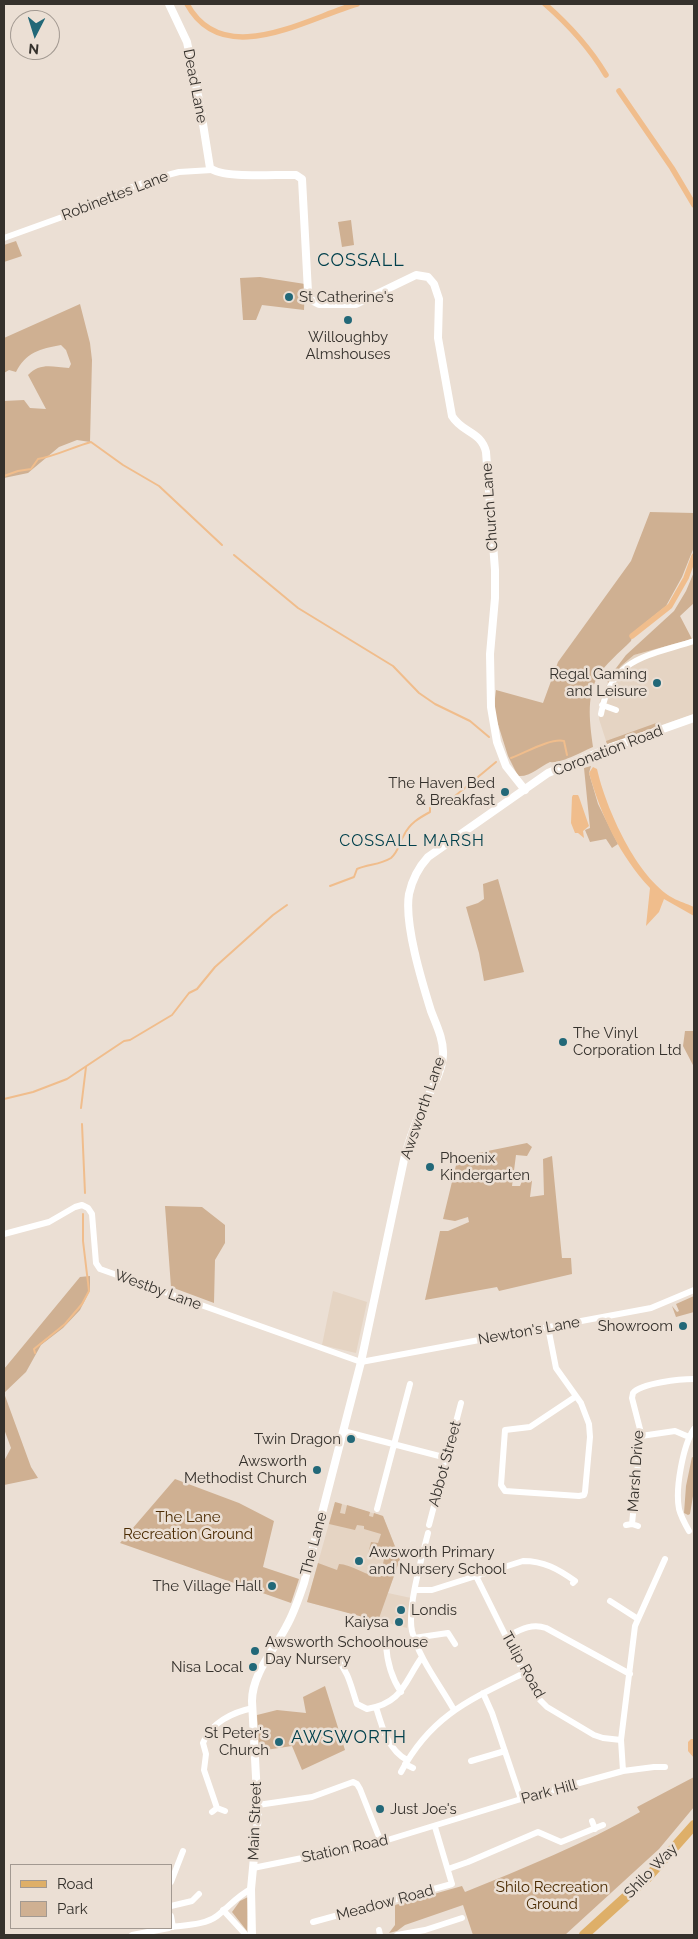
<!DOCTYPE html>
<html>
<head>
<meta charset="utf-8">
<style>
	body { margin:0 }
	#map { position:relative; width:698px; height:1939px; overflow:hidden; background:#ebdfd4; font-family:Raleway,sans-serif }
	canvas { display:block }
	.frame { position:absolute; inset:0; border:5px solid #35312c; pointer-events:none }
	.legend { position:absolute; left:10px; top:1864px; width:162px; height:65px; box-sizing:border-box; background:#ebdfd4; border:1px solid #a29991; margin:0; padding:6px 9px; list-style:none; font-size:15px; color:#35312c }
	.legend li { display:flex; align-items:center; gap:10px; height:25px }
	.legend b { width:25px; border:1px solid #a29991 }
	.north { position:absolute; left:10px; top:10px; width:50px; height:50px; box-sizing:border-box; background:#ebdfd4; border:1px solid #a29991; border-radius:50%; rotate:185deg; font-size:14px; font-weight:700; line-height:20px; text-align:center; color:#35312c }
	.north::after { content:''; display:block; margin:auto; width:18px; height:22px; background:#226878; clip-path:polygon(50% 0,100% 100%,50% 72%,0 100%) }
</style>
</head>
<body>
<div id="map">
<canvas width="698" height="1939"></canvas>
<div class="frame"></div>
<ul class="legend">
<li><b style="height:6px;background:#deaf68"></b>Road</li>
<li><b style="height:14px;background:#cfb092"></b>Park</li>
</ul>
<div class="north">N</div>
</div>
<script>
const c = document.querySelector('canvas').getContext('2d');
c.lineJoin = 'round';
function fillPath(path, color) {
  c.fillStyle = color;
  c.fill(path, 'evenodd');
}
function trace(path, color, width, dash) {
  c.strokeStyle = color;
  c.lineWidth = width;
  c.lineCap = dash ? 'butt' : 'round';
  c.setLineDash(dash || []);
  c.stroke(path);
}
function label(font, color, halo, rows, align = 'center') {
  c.font = font + ' Raleway,sans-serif';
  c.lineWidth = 5;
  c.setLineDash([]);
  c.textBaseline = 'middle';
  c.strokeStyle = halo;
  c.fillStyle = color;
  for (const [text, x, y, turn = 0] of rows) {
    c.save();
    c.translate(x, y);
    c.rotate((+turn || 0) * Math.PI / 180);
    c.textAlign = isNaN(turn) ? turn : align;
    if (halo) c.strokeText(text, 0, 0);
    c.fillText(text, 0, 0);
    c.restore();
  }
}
const built = new Path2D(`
	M694,638V714L607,744L599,719V705L602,694L608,683L621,666L634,655Z
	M333,1291L367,1302L356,1353L322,1345Z
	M335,1502L383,1516L400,1559L388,1593L411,1598L407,1628L307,1602Z`);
const green = new Path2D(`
	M351,220L354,245L342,247L338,222Z
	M16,241L22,256L4,262V245Z
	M260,277L305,284L304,310L262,305L256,320H243L240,278Z
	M80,304L90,343L92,360L90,442L77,440L59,447L28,473L4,478V401L24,400L30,408L46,409L28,375C40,362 53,367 69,368L71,364L66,350L61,345C40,349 26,352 16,372L9,370L4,373V338Z
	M650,512L694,513V547L682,577L666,606L633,633L631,641C620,652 605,664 597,678C586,698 590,725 593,747C583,751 561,764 550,762C539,767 531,777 518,776L508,756L496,718L494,707L496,690L543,703L558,662L631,561Z
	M694,572V603L680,616L692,639L634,655L621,666L608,683L607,680L626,655L674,611L686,591Z
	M659,722L660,726L607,744L606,741Z
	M591,766L589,773L598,804L618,844L612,848L606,839L590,842L585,830L590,828L584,768Z
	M498,879L524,972L484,981L479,953L466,907L478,903L484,899L483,884Z
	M685,1031H694V1067L683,1046Z
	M527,1143L532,1147L527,1156L516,1155L512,1186H520L523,1179L532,1181L530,1197L544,1195L543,1159L552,1156L562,1258H571L572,1274L499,1291L497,1287L425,1300L440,1231H448L469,1222L468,1217L455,1221L443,1219L458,1157Z
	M165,1206L202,1207L225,1225V1243L215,1260L214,1303L171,1287Z
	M90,1276V1290L80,1310L63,1328L41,1345L26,1372L4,1393L31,1467L38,1478L4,1485V1461L11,1448L4,1429V1369L80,1277Z
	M694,1296V1312L676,1317L672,1306L677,1312L679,1311L676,1304Z
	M692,1457L694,1458V1490L690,1514L688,1515L684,1513L686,1486Z
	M175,1479L239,1503L274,1521L263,1567L299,1579L291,1603L120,1543Z
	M335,1502L342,1504L340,1513L345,1514L347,1505L370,1512L369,1516L373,1517L374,1513L383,1516L400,1559L378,1621L307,1602L318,1563L337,1570L339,1564C350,1564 369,1577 380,1577L384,1572L382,1569L385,1554L377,1552L376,1556L368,1554L371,1542L378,1543L381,1534L364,1529V1526L357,1525L355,1530L329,1524Z
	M325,1686L345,1750L302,1770L292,1746L259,1751L257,1715L277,1710L306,1713L303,1697Z
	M694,1777V1807L659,1849L565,1935H473L463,1905L405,1925L397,1931L389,1933L395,1925V1905L462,1886L465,1892C524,1868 584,1844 640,1812L637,1807Z
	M248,1897L247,1931L232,1912L240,1901Z`);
const water = new Path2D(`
	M593,767L597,769C606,809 637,878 673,898C678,901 688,904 694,907V916L664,899L659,912L646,926L650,888C620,856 601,816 589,773Z
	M573,795H578L579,797L589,826L583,831L584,838L578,833H575L571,823L572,797Z
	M691,1739H694V1758L688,1751V1742Z`);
const stream = new Path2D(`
	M4,476L18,471L31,469L38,459C56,456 73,447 91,442L123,465L159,486L222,545
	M234,555L298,608L393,666L419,693L435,704L470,721L489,737
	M511,758C525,753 550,738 564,741L567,755
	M330,886L354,877L357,869C368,864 380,865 391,858C399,851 399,843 404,835C410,823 419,818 430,812V805L435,802L449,801L496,762
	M4,1099L33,1092L67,1079L124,1041L130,1040L172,1015L189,993L197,989L215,967L273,915L287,905
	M81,1108L86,1067
	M82,1124L85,1193
	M35,1353L34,1349L65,1324L82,1304L89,1291L83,1241V1214`);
const canal = new Path2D(`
	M187,4C223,70 305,19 357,4
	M545,4C569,25 590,48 606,75
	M619,91L672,168L694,205
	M632,636L670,606L686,578L694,556`);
const minor = new Path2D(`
	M4,238L65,216L103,198L156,178L179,172L212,170
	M602,705L616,710
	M601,714C611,657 648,656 694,641
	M4,1234L49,1222L75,1207L82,1205L88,1208L92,1214L96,1263L100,1269L361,1362L651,1308L694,1290
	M548,1327L556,1368L581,1403L589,1424L590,1437L585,1492L584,1495L579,1496L505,1491L501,1485L505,1430L530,1427L575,1397
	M343,1431L447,1458
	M641,1436L675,1431L689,1437
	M377,1509L410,1384
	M632,1524L641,1433L632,1398L633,1393C641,1383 681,1379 694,1379
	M429,1525L461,1403
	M626,1525L632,1524L638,1526
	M689,1531C685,1524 681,1517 679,1509C675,1489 683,1445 694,1429
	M428,1533C422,1557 407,1608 412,1631C419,1659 440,1685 454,1710
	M476,1576L524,1673L540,1700L547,1707L594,1735L603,1738L621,1740
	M416,1590H432L523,1561C544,1561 558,1569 575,1581L573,1583
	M610,1601L638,1619
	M506,1637C520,1630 531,1623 546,1628L630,1674
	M414,1638L448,1633L455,1644
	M386,1644C387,1663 391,1677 401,1692
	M336,1658C349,1672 351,1687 357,1704L367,1709C403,1703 404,1682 422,1657
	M483,1693L492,1713L521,1799
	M376,1707C382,1727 388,1750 407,1760
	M471,1761L505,1751
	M405,1764L413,1768
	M623,1771L621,1740L635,1626L665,1559
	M401,1772C431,1716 469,1700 524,1673
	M258,1805L312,1797L353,1782L357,1784L360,1789L381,1842
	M217,1808L204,1770L206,1754L203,1743C210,1723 233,1712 253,1708
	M212,1812L217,1808L225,1811
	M592,1821L595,1829
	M253,1868L381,1842L521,1799L623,1771L654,1767H665
	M448,1869L468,1862L538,1832L561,1842L603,1825
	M171,1882L183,1851
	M171,1906L192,1901L199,1894
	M223,1910L246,1935
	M171,1916L173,1927
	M313,1922L452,1884L435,1827
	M171,1927C186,1925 205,1925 217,1916C230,1906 236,1897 251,1889
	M379,1930L380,1935
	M132,1935L169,1928
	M397,1935L425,1930L462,1918`);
const tertiary = new Path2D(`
	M169,4L187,42L200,105L210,168C223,179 278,174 296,175L302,179L308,292L311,300L319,304H356L416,275L428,277L434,284L439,299L438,338L452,416C462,433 481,431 486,452L495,570V598L490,654L491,707L497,742L506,766L525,790
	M252,1935L251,1889L258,1815L252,1701C252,1674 274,1650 286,1627C294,1613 299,1598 304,1583L361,1362L405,1155C410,1139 415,1123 422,1108C430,1091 442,1074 443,1055C444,1040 436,1024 431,1011C422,982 404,924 409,894C412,880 418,868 428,857L548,773L612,747L694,718`);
const primary = new Path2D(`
	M584,1935L648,1877L694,1825`);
const markers = [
	[289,297,5,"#226878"],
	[348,320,5,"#226878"],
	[657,683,5,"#226878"],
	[505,792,5,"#226878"],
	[563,1042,5,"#226878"],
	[430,1167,5,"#226878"],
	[683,1326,5,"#226878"],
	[351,1439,5,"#226878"],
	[317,1470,5,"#226878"],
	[359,1561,5,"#226878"],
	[272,1586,5,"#226878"],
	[401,1610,5,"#226878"],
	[399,1622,5,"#226878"],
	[255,1651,5,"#226878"],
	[253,1667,5,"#226878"],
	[279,1742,5,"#226878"],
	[380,1809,5,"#226878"]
];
const streetNames = [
	["Dead Lane",195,86,79],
	["Robinettes Lane",115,196,-21],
	["Church Lane",490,507,-94],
	["Coronation Road",608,751,-21],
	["Awsworth Lane",423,1108,-71],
	["Westby Lane",158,1290,20],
	["Newton's Lane",529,1331,-10],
	["Abbot Street",445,1464,-75],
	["Marsh Drive",636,1471,-86],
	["The Lane",314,1544,-75],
	["Tulip Road",523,1665,61],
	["Park Hill",549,1792,-15],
	["Main Street",255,1821,-88],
	["Station Road",345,1849,-12],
	["Shilo Way",651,1871,-46],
	["Meadow Road",385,1903,-15]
];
const poiNames = [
	["St Catherine's",299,297,"left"],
	["Willoughby",348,337,"center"],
	["Almshouses",348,354,"center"],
	["Regal Gaming",647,674],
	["and Leisure",647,691],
	["The Haven Bed",495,783],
	["& Breakfast",495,800],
	["The Vinyl",573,1033,"left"],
	["Corporation Ltd",573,1050,"left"],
	["Phoenix",440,1158,"left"],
	["Kindergarten",440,1175,"left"],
	["Showroom",673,1326],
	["Twin Dragon",341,1439],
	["Awsworth",307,1461],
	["Methodist Church",307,1478],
	["Awsworth Primary",369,1552,"left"],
	["and Nursery School",369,1569,"left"],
	["The Village Hall",262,1586],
	["Londis",411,1610,"left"],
	["Kaiysa",389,1622],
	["Awsworth Schoolhouse",265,1642,"left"],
	["Day Nursery",265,1659,"left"],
	["Nisa Local",243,1667],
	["St Peter's",269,1733],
	["Church",269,1750],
	["Just Joe's",390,1809,"left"]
];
const parkNames = [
	["The Lane",188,1517],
	["Recreation Ground",188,1534],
	["Shilo Recreation",552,1887],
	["Ground",552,1904]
];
const neighbourhoodNames = [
	["COSSALL MARSH",412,841]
];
const quarterNames = [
	["COSSALL",361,261],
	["AWSWORTH",349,1738]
];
fillPath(built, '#e5d4c3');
fillPath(green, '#cfb092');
fillPath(water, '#f0bd8c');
trace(stream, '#f0bd8c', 2);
trace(canal, '#f0bd8c', 5.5);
trace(minor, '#fff', 6);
trace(tertiary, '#fff', 8);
trace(primary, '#deaf68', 10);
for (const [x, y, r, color] of markers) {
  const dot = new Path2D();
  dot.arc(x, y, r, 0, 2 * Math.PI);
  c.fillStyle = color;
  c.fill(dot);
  trace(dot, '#ebdfd4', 2);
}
label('15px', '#35312c', '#ebdfd4', streetNames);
label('15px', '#35312c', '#ebdfd4', poiNames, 'right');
label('15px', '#4b2b02', '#ebdfd4', parkNames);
c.letterSpacing = '1px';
label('16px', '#01404c', '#ebdfd4', neighbourhoodNames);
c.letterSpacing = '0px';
c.letterSpacing = '1px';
label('18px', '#01404c', '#ebdfd4', quarterNames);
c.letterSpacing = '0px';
</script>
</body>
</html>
